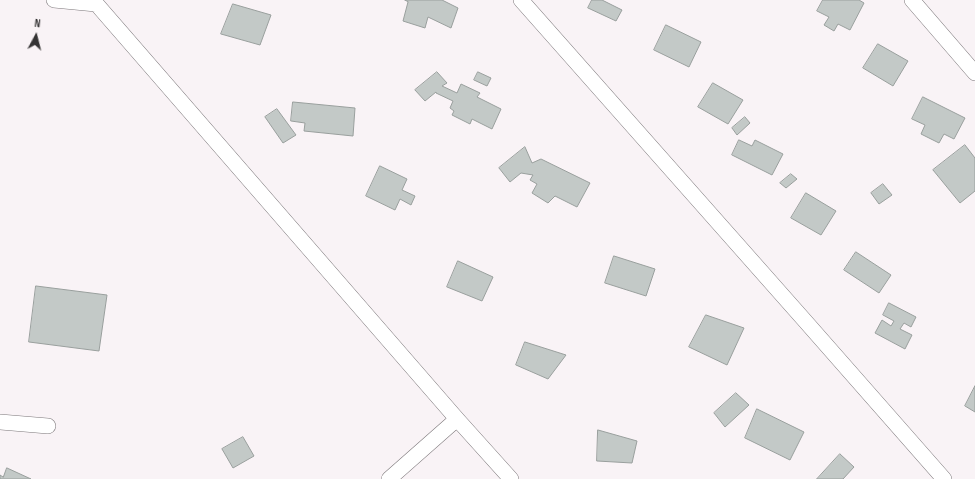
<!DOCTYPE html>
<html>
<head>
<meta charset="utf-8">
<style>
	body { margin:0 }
	#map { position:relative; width:975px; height:479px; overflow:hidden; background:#f9f3f6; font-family:"Sofia Sans Condensed",sans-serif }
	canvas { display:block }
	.north { position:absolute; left:16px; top:16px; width:40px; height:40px; -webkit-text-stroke:3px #f9f3f6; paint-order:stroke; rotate:7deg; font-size:11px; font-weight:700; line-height:16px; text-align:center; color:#353334 }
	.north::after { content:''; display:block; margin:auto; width:14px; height:18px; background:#353334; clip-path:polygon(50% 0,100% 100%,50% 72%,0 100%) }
</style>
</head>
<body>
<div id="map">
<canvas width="975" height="479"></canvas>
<div class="north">N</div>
</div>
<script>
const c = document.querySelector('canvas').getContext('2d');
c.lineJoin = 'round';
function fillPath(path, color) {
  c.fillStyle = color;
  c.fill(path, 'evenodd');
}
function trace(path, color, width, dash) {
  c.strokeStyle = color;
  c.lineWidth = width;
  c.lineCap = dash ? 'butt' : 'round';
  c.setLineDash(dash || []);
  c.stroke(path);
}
const building = new Path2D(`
	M405,0H442L458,8L451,28L428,17L425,28L403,21L408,2Z
	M592,0H602L622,10L616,21L588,8Z
	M823,0H859L864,3L850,30L838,24L834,31L824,25L829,17L817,11Z
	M233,4L271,15L260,45L221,34Z
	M666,25L701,42L689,67L654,50Z
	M878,44L908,61L893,86L863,68Z
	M437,72L447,83L442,86L457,93L461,84L480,93L477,97L501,109L492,129L472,119L470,124L452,115L454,111L450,108L453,101L436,93V92L425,101L415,90Z
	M478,72L491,78L487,86L474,80Z
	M713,83L743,100L728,124L698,107Z
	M923,97L965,118L954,139L944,134L939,143L921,134L925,125L912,119Z
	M293,102L355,108L353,136L304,131L305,123L291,121Z
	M277,109L296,135L283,143L265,117Z
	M745,117L750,123L737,135L732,128Z
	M739,140L752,146L755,140L783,154L772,175L732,155Z
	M965,145L975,158V191L960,203L933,170Z
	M525,147L532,163L541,159L590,183L577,207L555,196L548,203L532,193L537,184L530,180L533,175L521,173L510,182L499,168Z
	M380,166L407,179L402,190L415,196L411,205L400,199L395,210L366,196Z
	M791,174L797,179L786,188L780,183Z
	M883,184L892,195L879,204L871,193Z
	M806,193L836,211L821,235L791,218Z
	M856,252L891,275L879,293L844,270Z
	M614,256L655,269L646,296L605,283Z
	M458,261L493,277L482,301L447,287Z
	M36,286L107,295L99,351L29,342Z
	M889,303L916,317L911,327L904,323L900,329L912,335L905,349L875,333L882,320L891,326L894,321L883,315Z
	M706,315L744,328L727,365L689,347Z
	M525,342L566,355L548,379L516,365Z
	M975,386V412L965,406Z
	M736,393L749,405L725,427L714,413Z
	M757,409L804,432L790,460L745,438Z
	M598,430L637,441L632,463L597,461Z
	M243,437L254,456L233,468L222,449Z
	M840,454L854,467L843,479H817Z
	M7,468L31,479H0V475L3,477Z`);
const minor = new Path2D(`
	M54,0L96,4
	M93,0L457,419L511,479
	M521,0L806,322L944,479
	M912,0L975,73
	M0,422L48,426
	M389,479L457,419`);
fillPath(building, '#c3c9c7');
trace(building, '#999f9d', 1);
trace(minor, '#7c777a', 16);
trace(minor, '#fff', 15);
</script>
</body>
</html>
